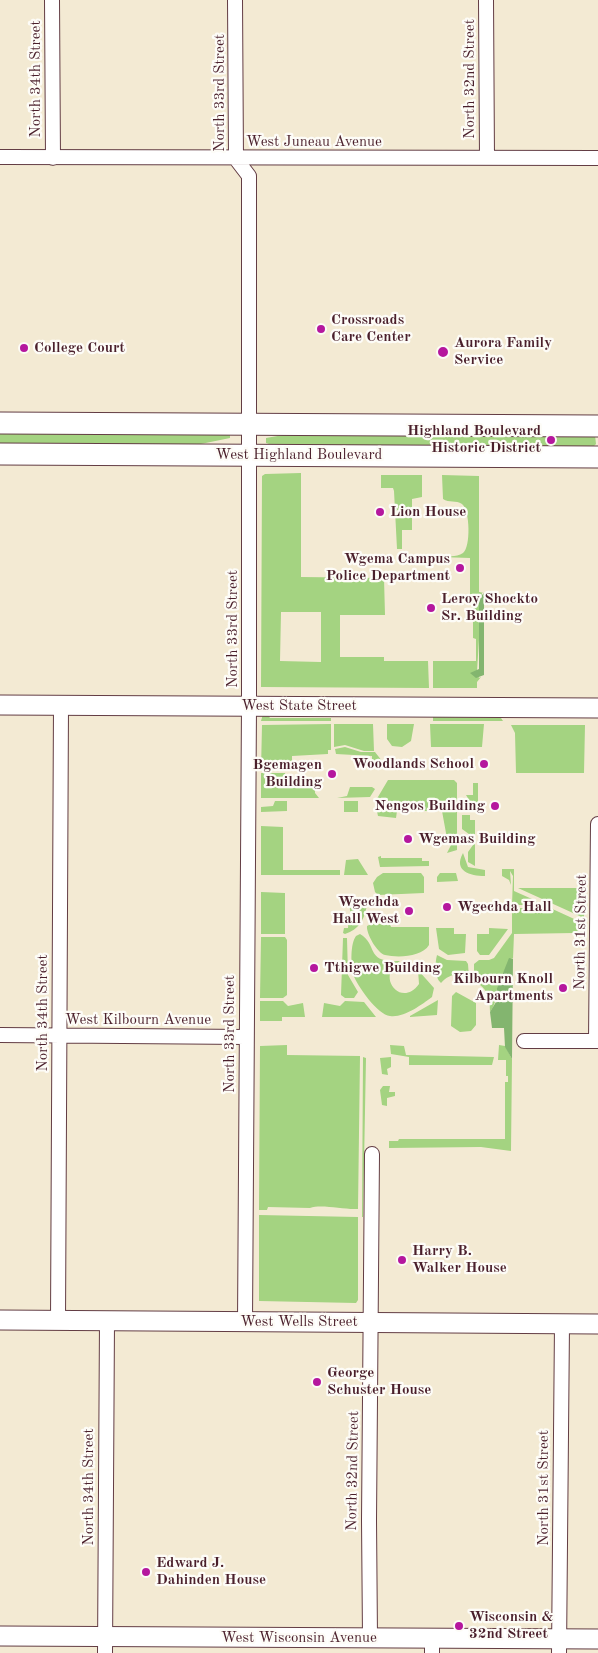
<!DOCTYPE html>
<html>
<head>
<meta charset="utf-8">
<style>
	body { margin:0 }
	canvas { display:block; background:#f3ead3 }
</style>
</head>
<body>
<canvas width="598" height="1653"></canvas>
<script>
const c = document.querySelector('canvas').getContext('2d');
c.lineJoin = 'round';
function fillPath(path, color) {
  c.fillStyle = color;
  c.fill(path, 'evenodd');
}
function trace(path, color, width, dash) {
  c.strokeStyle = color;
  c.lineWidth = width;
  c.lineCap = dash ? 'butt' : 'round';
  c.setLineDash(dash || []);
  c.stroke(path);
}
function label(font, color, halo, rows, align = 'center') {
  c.font = font + ' "Old Standard TT",serif';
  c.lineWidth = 4.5;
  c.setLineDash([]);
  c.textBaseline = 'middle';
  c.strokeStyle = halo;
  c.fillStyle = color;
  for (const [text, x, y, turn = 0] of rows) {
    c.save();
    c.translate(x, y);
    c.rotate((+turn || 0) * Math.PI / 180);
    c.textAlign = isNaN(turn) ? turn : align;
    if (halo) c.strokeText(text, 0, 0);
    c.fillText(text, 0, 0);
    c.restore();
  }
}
const green = new Path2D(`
	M0,429L215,431L230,435V438L191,446H0Z
	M306,431L595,435L596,444L592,448L278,447L266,443V438Z
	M301,473V577L384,578L385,615H340V657H384V661H428L429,688L261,687L262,476L265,474ZM281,612H321V662L280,661Z
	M381,475H422V497L412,499V530H402V549H397L394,491L393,488H381Z
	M442,475L479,476V592L484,593H482L477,671L479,678L481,677L477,682V688H433V661H476V639L473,638V601L477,595H473L470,599V558L440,557C446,555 456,558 463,553C471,547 470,510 462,504C456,500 449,503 443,499Z
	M263,714H267L270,718H331V721H261Z
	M433,717L501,718L503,721H433Z
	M331,724V750H328V754L292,756V766H286L285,770H261L262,725Z
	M334,724H373L374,751H364L345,745L334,747Z
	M387,724H414L411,741L402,747L392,746L387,739Z
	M430,724H484L482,747H431Z
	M511,725H585L584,773H516L515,733Z
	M345,747L361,752H375L382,761L380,768L372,767V756L336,754L335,749Z
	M261,773H285L286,776H292V786H315V793L319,798H261Z
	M388,780H454L457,783V850L447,853L451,845L448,844L442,811H397L396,818L378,816L375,802Z
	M473,783H478V804H470L469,809H461L469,800L466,795H473Z
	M350,787H372L375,789L370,797L337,798L347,796Z
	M275,801H287V811L261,812V807L273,806Z
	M344,801H358V812H344Z
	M462,815H470V820H475V866L468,862V852L473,845V837L462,829Z
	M261,826L283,827V870H340V875H261Z
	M463,853L468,867L485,870V876C470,876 453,871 463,853Z
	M381,856V858H422V861H429V866L380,867L378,857Z
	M358,859L368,875H344L346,860Z
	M502,869H514V891L532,899L529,905H512L513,876L510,871L511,885L509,880L502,876Z
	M383,873H421L424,877V893L378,895L375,892L373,883L377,877Z
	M440,873H456L458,881L437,882V877Z
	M518,888H584V918Z
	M261,892L285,893V934H261Z
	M535,901L583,923V931L574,933L514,934L513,959L512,958C506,967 501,976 498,986C494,997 498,1001 490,1012C490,997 488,989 474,981V964L479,960H489L494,958L512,933V908H531Z
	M349,903H367C366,917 359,930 345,934L343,933L344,928H348L349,917H351Z
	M371,924H390L391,927H429V945C422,957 398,958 385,955C377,953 366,933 367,926Z
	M436,928H454V934H466L465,953L448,955L439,949Z
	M489,928L508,929L489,955H480L477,951V934H489Z
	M360,934C379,945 364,963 400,961C375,976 401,1009 419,984L418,970L434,988L432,997C421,1005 404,1018 390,1016C378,1015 357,986 353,974C351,965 350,944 356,936Z
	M261,937H285L287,940V995L283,998H260Z
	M343,938H347L348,975L358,992L354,998H345L341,995Z
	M437,955L447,960L466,961L468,964L469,978C459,972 449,974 441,983C434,977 435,963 437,955Z
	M456,992L476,1003V1025L471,1031L460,1032L451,1026L452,996Z
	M438,1000L437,1015L410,1017V1016Z
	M260,1001H283L288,1006L303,1003L305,1017H282V1021H260Z
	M345,1001L364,1002L376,1017H322L324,1003L340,1006Z
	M287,1045V1055L360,1056L358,1209C344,1210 322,1204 310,1208L268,1207L267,1210H259L260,1046Z
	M390,1045L404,1046L406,1055L494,1057L492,1065H409V1057L391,1054Z
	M499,1045L505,1046L512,1059L511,1151L481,1147L389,1148V1141H398L399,1139H505V1082H508V1076H506V1060H498Z
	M363,1057L366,1058L363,1217H362Z
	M391,1057V1067L387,1069L388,1075L382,1074L380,1058Z
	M383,1086H390L389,1092H395V1096L387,1098V1106L382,1105L380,1090Z
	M259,1215L358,1217V1300L356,1303L259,1301Z`);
const forest = new Path2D(`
	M484,593V675L476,678L470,673L479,669V598Z
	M509,958L513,959L512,1059L505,1047L504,1028H492L490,1012L496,1002L497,988Z`);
const street = new Path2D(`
	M52,0L53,158
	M235,0L236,159L249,176V706L245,1322
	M486,0L487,158
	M0,157L598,158
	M0,1035L246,1037
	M524,1041H598
	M596,1041L598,824
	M58,1320L61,705
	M370,1638L369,1520L372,1154
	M432,1638V1653
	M105,1653L107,1321
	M559,1653L562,1324`);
const secondary = new Path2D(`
	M0,705L598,708
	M0,1320L598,1324
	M0,1636L598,1639`);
const primary = new Path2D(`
	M0,423L598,426
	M0,454L598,457`);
const markers = [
	[321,329,5,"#b5179e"],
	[24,348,5,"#b5179e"],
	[443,352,6,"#b5179e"],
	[551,440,5,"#b5179e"],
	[380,512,5,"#b5179e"],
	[460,568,5,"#b5179e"],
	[431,608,5,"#b5179e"],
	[484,764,5,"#b5179e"],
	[332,774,5,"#b5179e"],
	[495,806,5,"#b5179e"],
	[408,839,5,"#b5179e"],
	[447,907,5,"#b5179e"],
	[409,911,5,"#b5179e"],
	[314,968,5,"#b5179e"],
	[563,988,5,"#b5179e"],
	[402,1260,5,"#b5179e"],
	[317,1382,5,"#b5179e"],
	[146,1572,5,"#b5179e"],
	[459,1626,5,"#b5179e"]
];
const streetNames = [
	["North 34th Street",36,79,-90],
	["North 32nd Street",470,79,-90],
	["North 33rd Street",220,93,-90],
	["West Juneau Avenue",314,142],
	["West Highland Boulevard",299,455],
	["North 33rd Street",233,629,-90],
	["West State Street",299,706],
	["North 31st Street",581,932,-89],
	["North 34th Street",43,1013,-90],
	["West Kilbourn Avenue",138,1020],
	["North 33rd Street",230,1034,-90],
	["West Wells Street",299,1322],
	["North 32nd Street",353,1471,-89],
	["North 34th Street",89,1487,-90],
	["North 31st Street",544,1488,-90],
	["West Wisconsin Avenue",299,1638]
];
const poiNames = [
	["Crossroads",331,320],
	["Care Center",331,337],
	["Aurora Family",454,343],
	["Service",454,360],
	["College Court",34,348],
	["Highland Boulevard",541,431,"right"],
	["Historic District",541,448,"right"],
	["Lion House",390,512],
	["Wgema Campus",450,559,"right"],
	["Police Department",450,576,"right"],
	["Leroy Shockto",441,599],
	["Sr. Building",441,616],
	["Woodlands School",474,764,"right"],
	["Bgemagen",322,765,"right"],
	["Building",322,782,"right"],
	["Nengos Building",485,806,"right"],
	["Wgemas Building",418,839],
	["Wgechda",399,902,"right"],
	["Hall West",399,919,"right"],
	["Wgechda Hall",457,907],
	["Tthigwe Building",324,968],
	["Kilbourn Knoll",553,979,"right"],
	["Apartments",553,996,"right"],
	["Harry B.",412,1251],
	["Walker House",412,1268],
	["George",327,1373],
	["Schuster House",327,1390],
	["Edward J.",156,1563],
	["Dahinden House",156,1580],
	["Wisconsin &",469,1617],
	["32nd Street",469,1634]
];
fillPath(green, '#a4d381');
fillPath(forest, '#83b56f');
trace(street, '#633d44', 16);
trace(secondary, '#633d44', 21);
trace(primary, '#633d44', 23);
trace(street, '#fff', 14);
trace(secondary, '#fff', 19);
trace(primary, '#fff', 21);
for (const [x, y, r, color] of markers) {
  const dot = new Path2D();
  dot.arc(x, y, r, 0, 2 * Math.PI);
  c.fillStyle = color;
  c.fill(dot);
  trace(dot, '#fdfcf7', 2);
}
label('15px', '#4a1f2b', '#fdfcf7', streetNames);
label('bold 15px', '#4a1f2b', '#fdfcf7', poiNames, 'left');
</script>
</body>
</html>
